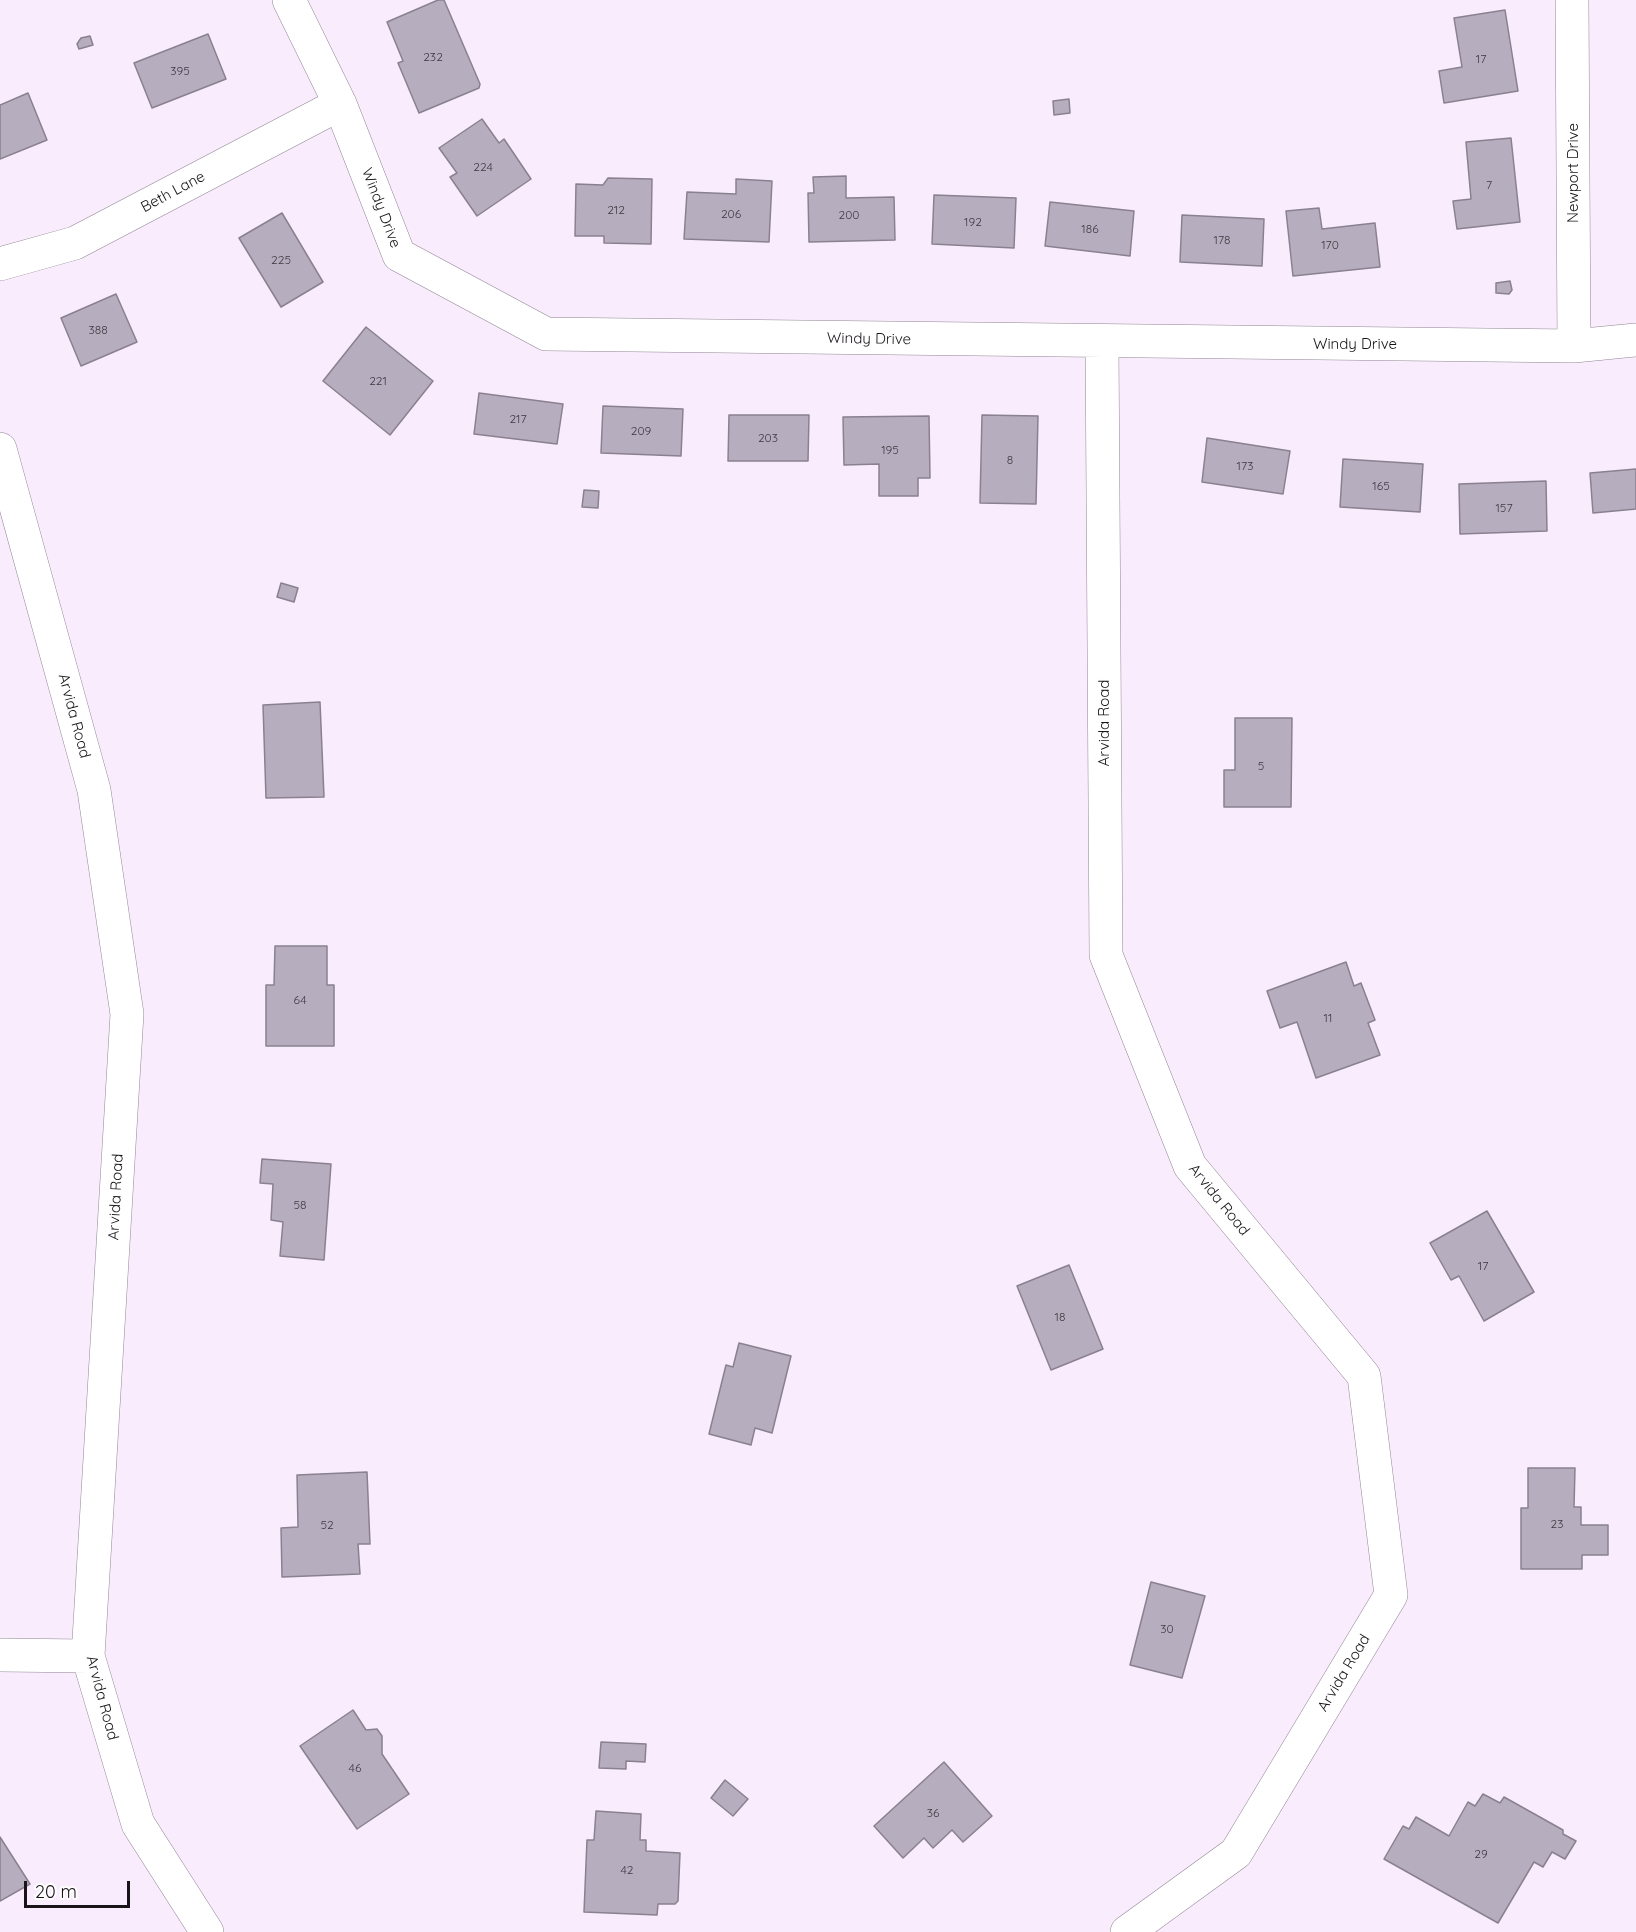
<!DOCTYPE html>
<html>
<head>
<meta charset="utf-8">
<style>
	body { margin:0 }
	#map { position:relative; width:1636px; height:1932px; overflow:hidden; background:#f9ecfc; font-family:Quicksand,sans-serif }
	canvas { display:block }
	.scale { position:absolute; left:24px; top:1881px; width:106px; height:27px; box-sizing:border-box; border:3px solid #181419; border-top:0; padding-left:8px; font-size:18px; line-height:21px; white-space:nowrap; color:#181419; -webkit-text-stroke:4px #fefefe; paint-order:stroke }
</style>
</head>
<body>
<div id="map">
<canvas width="1636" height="1932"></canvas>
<div class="scale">20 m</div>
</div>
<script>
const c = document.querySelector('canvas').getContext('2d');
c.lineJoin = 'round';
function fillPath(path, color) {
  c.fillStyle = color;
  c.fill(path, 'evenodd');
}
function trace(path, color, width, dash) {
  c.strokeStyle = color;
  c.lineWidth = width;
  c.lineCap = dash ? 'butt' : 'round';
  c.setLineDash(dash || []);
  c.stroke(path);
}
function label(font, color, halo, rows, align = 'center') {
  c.font = font + ' Quicksand,sans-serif';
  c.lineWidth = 4.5;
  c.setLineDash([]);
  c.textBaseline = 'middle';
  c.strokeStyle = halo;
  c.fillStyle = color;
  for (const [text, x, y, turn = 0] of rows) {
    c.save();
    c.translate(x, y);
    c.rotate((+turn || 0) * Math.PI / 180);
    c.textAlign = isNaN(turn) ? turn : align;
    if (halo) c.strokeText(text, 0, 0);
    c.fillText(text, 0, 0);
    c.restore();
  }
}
const building = new Path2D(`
	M438,0H444L480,84L479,88L419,113L398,63L403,61L387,22Z
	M1505,10L1518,91L1444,103L1439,71L1462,67L1454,18Z
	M208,34L226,79L152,108L134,63Z
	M90,36L93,45L79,49L77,44L81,38Z
	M28,93L47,140L0,159V105Z
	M1069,99L1070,113L1054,115L1053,101Z
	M482,119L499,143L504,139L531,179L477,216L450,177L457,173L439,148Z
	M1511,138L1520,222L1457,229L1453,201L1471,199L1466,142Z
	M846,176V198L894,197L895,240L809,242L808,193H814L813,177Z
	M608,178L652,179L651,244L604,243V236H575L576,184L603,185Z
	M736,179L772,181L769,242L684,239L687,192L736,194Z
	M934,195L1016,198L1014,248L932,244Z
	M1050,202L1134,211L1130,256L1045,246Z
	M1319,208L1322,229L1375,223L1380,267L1293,276L1286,211Z
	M282,213L323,282L281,307L239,238Z
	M1182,215L1264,219L1262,266L1180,262Z
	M1510,281L1512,290L1509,294L1496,293V283Z
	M116,294L137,342L81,366L61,318Z
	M366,327L433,381L390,435L323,381Z
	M479,393L563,404L557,444L474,434Z
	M603,406L683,409L681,456L601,453Z
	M729,415H809L808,461H728Z
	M982,415L1038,416L1036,504L980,503Z
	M929,416L930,478H918V496H879V464L844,465L843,417Z
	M1207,438L1290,451L1283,494L1202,482Z
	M1343,459L1423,464L1420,512L1340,507Z
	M1636,469V509L1593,513L1590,473Z
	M1546,481L1547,531L1460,534L1459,484Z
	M584,490L599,491L598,508L582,507Z
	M281,583L298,588L294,602L277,597Z
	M320,702L324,797L266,798L263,705Z
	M1235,718H1292L1291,807H1224V770H1235Z
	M275,946H327V985H334V1046H266V985H274Z
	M1346,962L1354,986L1361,983L1375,1020L1368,1023L1380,1055L1316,1078L1297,1022L1280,1028L1267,991Z
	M262,1159L331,1164L324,1260L280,1256L283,1222L271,1220L273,1184L260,1183Z
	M1487,1211L1534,1292L1484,1321L1459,1276L1451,1280L1430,1243Z
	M1069,1265L1103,1349L1051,1370L1017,1286Z
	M739,1343L791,1356L772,1433L755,1428L751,1445L709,1434L726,1365L733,1367Z
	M1528,1468H1575L1574,1507H1581V1525H1608V1555H1582V1569H1521V1508H1528Z
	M367,1472L370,1544H358L360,1574L282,1577L281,1528L298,1527L297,1475Z
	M1151,1582L1205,1596L1182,1678L1130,1665Z
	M353,1710L366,1730L377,1729L382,1736V1754L409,1794L357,1829L300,1746Z
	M601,1742L646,1744L645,1762L626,1761V1769L599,1768Z
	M944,1762L992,1816L963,1842L952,1830L933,1848L924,1838L903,1858L874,1826Z
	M725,1780L748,1799L733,1816L711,1798Z
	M1483,1794L1500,1803L1504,1797L1563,1830V1834L1576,1841L1565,1859L1552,1852L1543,1867L1534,1862L1498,1923L1384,1859L1403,1826L1409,1829L1416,1817L1449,1836L1468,1802L1475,1806Z
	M596,1811L641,1814L640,1840H646V1851L680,1853L678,1901L675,1904H658L657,1915L584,1912L587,1840H594Z
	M0,1837L30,1884L0,1901Z`);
const minor = new Path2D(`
	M289,0L340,104L399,255L546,334L1574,346L1636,340
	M1572,0L1574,346
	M0,264L75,243L340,104
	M1102,342L1106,955L1190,1166L1364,1376L1391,1595L1236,1853L1127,1932
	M0,449L94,790L127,1014L88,1656L138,1824L207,1932
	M0,1655L88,1656`);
const numberNames = [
	["232",433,57],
	["17",1481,59],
	["395",180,71],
	["224",483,167],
	["7",1489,185],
	["212",616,210],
	["206",731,214],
	["200",849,215],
	["192",973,222],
	["186",1090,229],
	["178",1222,240],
	["170",1330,245],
	["225",281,260],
	["388",98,330],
	["221",378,381],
	["217",518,419],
	["209",641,431],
	["203",768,438],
	["195",890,450],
	["8",1010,460],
	["173",1245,466],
	["165",1381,486],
	["157",1504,508],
	["5",1261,766],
	["64",300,1000],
	["11",1328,1018],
	["58",300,1205],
	["17",1483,1266],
	["18",1060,1317],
	["23",1557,1524],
	["52",327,1525],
	["30",1167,1629],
	["46",355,1768],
	["36",933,1813],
	["29",1481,1854],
	["42",627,1870]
];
const streetNames = [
	["Newport Drive",1573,173,-90],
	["Beth Lane",173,192,-28],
	["Windy Drive",381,208,69],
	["Windy Drive",869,339,1],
	["Windy Drive",1355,344],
	["Arvida Road",74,716,75],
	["Arvida Road",1104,723,-90],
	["Arvida Road",116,1197,-87],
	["Arvida Road",1219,1200,51],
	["Arvida Road",1344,1673,-59],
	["Arvida Road",102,1698,75]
];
fillPath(building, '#b6adbe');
trace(building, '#898190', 1.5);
trace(minor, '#928695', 34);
trace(minor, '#fff', 33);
label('12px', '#403a42', null, numberNames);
label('15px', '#181419', '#fefefe', streetNames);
</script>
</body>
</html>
